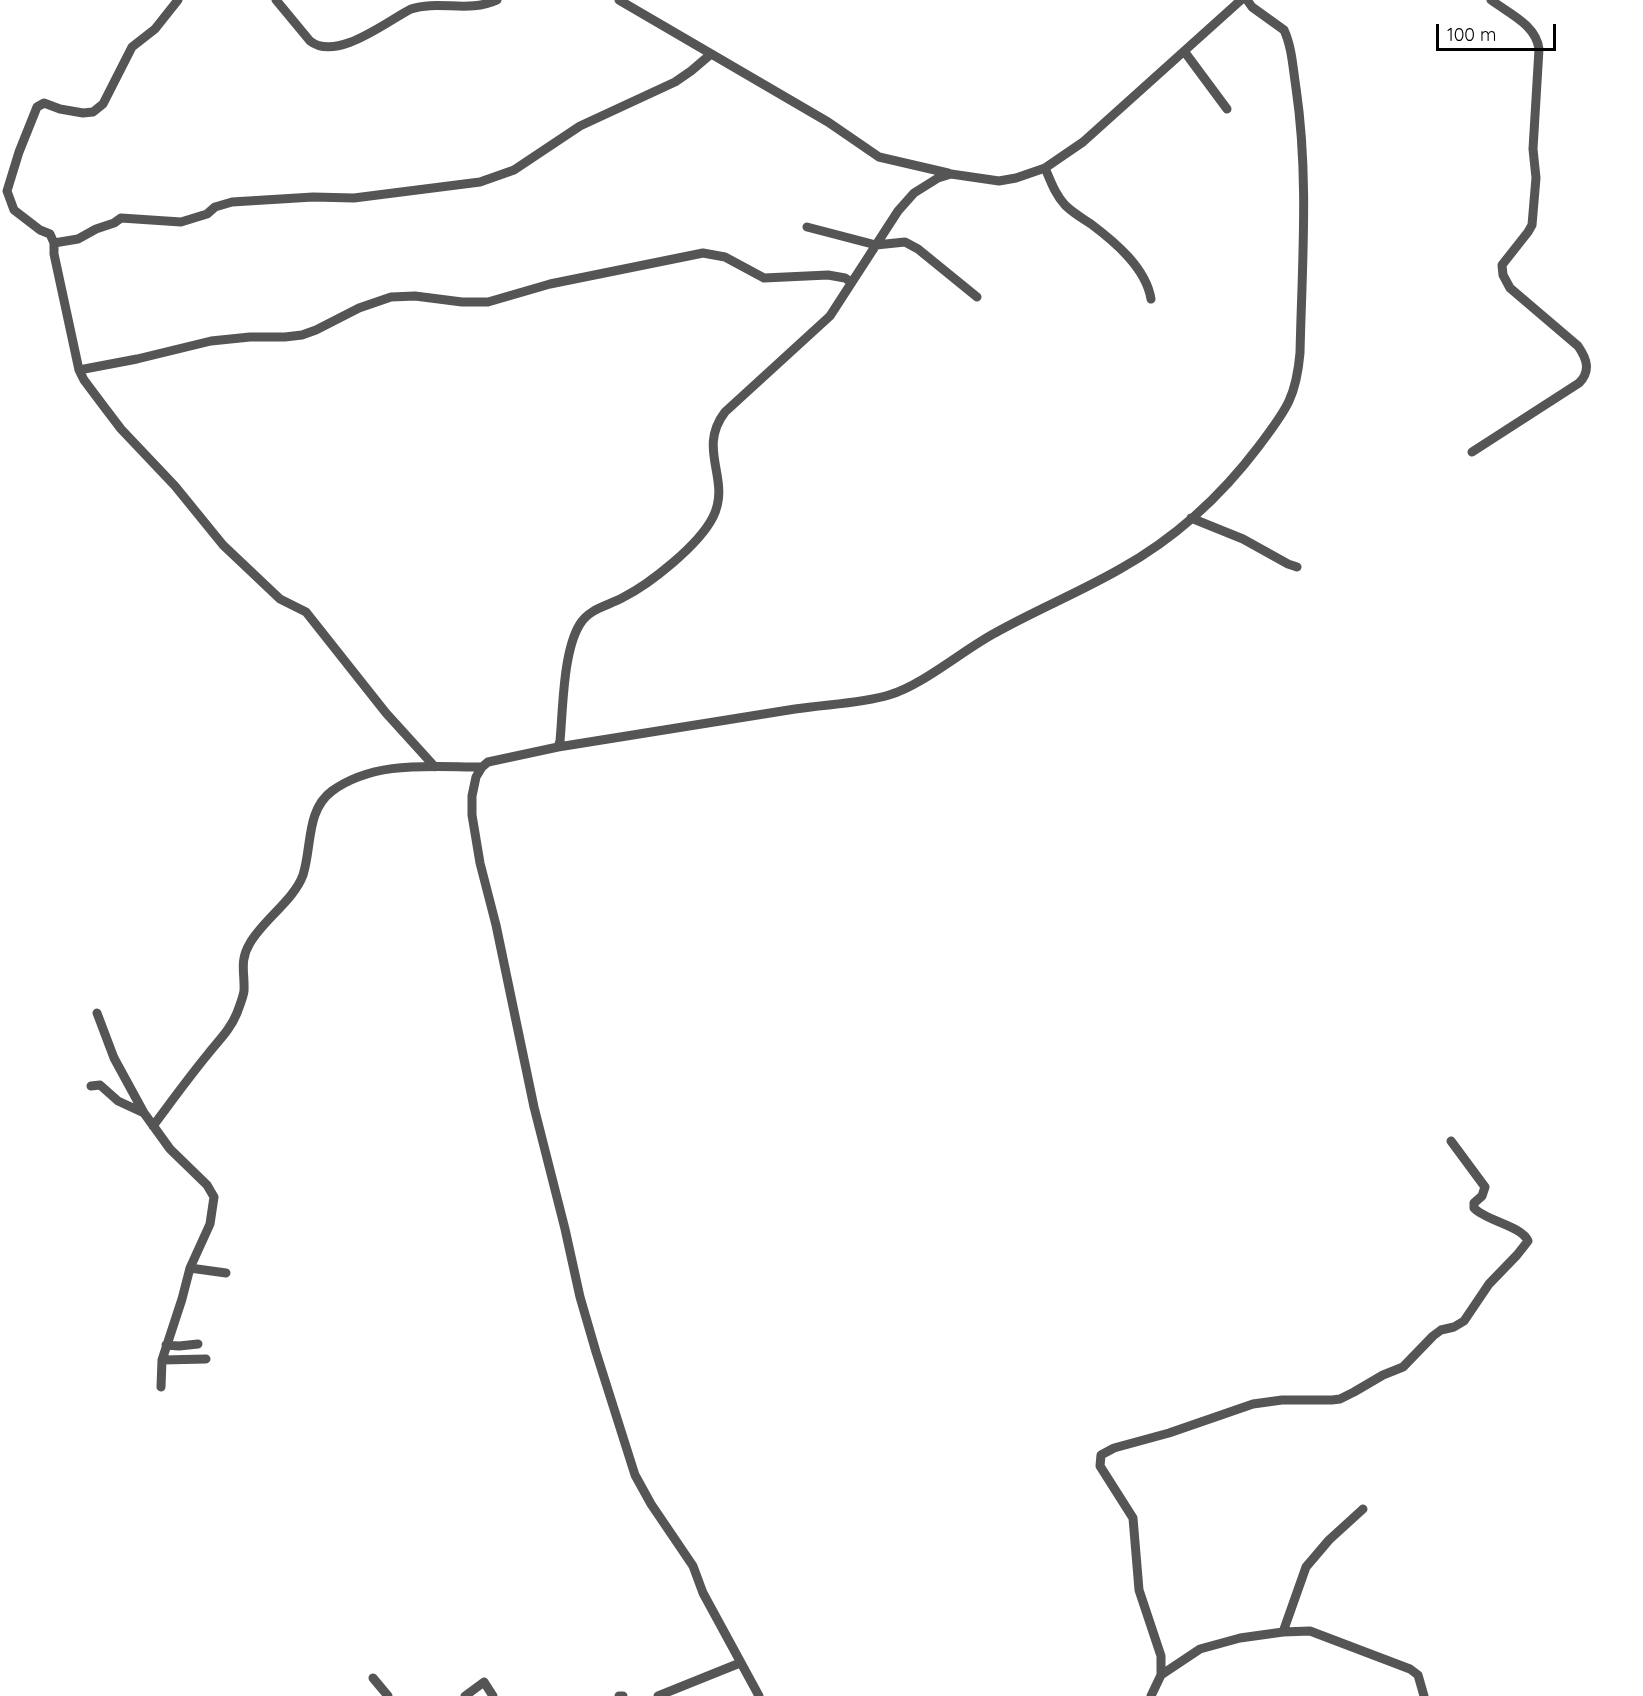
<!DOCTYPE html>
<html>
<head>
<meta charset="utf-8">
<style>
	body { margin:0 }
	#map { position:relative; width:1643px; height:1696px; overflow:hidden; background:#fff; font-family:Quicksand,sans-serif }
	canvas { display:block }
	.scale { position:absolute; left:1436px; top:24px; width:120px; height:27px; box-sizing:border-box; border:3px solid #000; border-top:0; padding-left:8px; font-size:18px; line-height:21px; white-space:nowrap; color:#000; -webkit-text-stroke:4px #fff; paint-order:stroke }
</style>
</head>
<body>
<div id="map">
<canvas width="1643" height="1696"></canvas>
<div class="scale">100 m</div>
</div>
<script>
const c = document.querySelector('canvas').getContext('2d');
c.lineJoin = 'round';
function trace(path, color, width, dash) {
  c.strokeStyle = color;
  c.lineWidth = width;
  c.lineCap = dash ? 'butt' : 'round';
  c.setLineDash(dash || []);
  c.stroke(path);
}
const minor = new Path2D(`
	M276,0L310,41C337,62 387,21 411,9C438,0 470,13 497,0
	M619,0L828,122L879,157L948,173
	M1184,51L1227,109
	M1045,168C1051,182 1055,194 1065,205C1073,213 1082,218 1091,224C1115,242 1146,268 1151,299
	M807,227L876,245L905,242L918,249L977,297
	M54,243L50,234L40,230L14,210L7,191L19,152L37,107L44,103L60,109L83,113L93,112L103,104L132,47L155,29L178,0
	M79,370L137,359L211,341L250,337H285L302,335L316,330L359,308L391,297L415,296L462,302H488L550,284L703,253L725,257L764,278L828,275L845,278L851,282
	M1472,452L1579,383C1591,371 1587,359 1578,346L1510,288L1503,275L1502,265L1528,232L1532,225L1536,178L1533,149L1539,49C1536,25 1510,14 1491,0
	M1191,518L1243,539L1288,564L1297,567
	M558,747C637,735 716,722 795,709C826,704 859,704 889,695C923,685 963,650 995,633C1036,610 1080,592 1120,569C1174,539 1222,495 1259,446C1285,411 1296,399 1300,353C1302,265 1309,176 1296,88C1293,69 1292,47 1284,30L1252,7L1247,0
	M435,767L386,713L306,612L280,599L223,545L175,486L121,429L102,404L84,380L79,370L54,254V243L78,239L96,229L114,223L121,218L181,222L207,214L215,207L232,202L313,197L354,198L480,182L514,170L580,126L675,82L691,71L711,54
	M97,1013L114,1058L144,1113
	M91,1086L100,1085L118,1101L144,1113L170,1149L207,1185L214,1197L210,1224L190,1268L182,1299L162,1360L161,1387
	M153,1126C171,1102 189,1077 208,1054C219,1040 230,1030 237,1013C239,1007 243,998 244,991C245,973 239,961 250,943C263,920 294,900 303,875C312,847 306,810 332,791C375,760 431,767 482,767
	M190,1268L226,1273
	M166,1345L179,1346L198,1344
	M162,1360L206,1359
	M1283,1632L1306,1567L1329,1540L1363,1509
	M1161,1675V1656L1139,1590L1133,1518L1100,1466L1101,1455L1114,1448L1169,1433L1253,1404L1282,1400H1332L1340,1399L1354,1392L1383,1375L1403,1367L1433,1336L1441,1330L1454,1327L1464,1321L1489,1284L1517,1255L1528,1241C1522,1226 1486,1221 1474,1208V1203L1482,1196L1485,1187L1451,1141
	M373,1678L388,1696
	M465,1696L484,1682L493,1696
	M619,1696H623
	M658,1696L740,1663
	M759,1696L703,1593L693,1566L651,1504L635,1475L596,1352L580,1297L565,1229L534,1107L496,925L480,863L472,815V796L476,777L482,767L488,762L558,747L560,741C563,709 563,651 580,624C589,609 607,606 622,598C650,584 699,545 713,517C732,479 696,450 725,412L830,316L898,211L914,193L938,178L951,174L999,181L1016,178L1045,168L1083,142L1241,0
	M1151,1696L1161,1675L1200,1649L1240,1638L1283,1632L1310,1631L1410,1669L1418,1675L1424,1696`);
trace(minor, '#555', 9);
</script>
</body>
</html>
